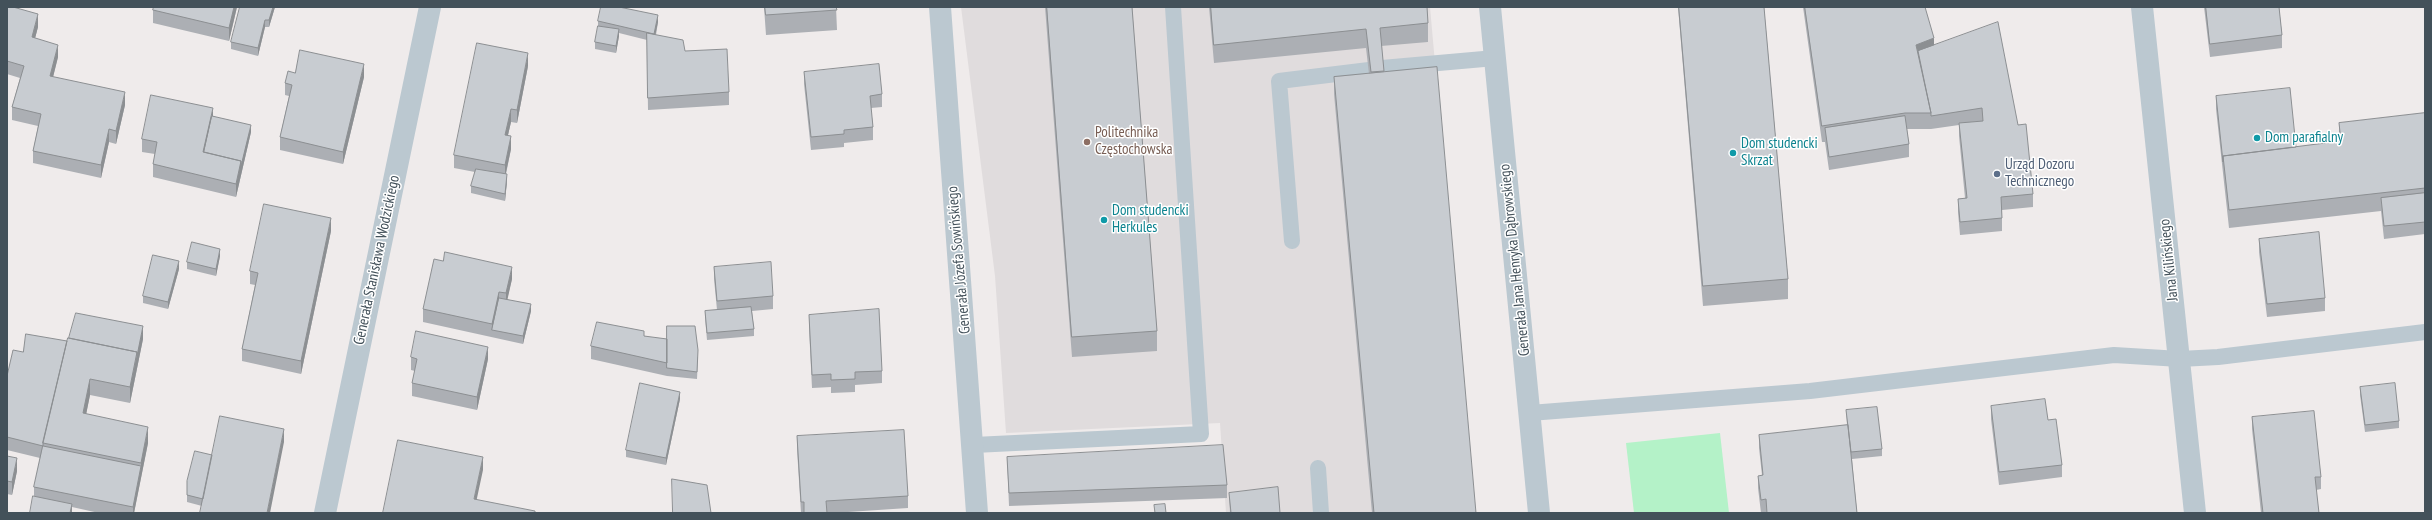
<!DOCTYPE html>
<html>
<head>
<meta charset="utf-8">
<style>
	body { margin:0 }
	#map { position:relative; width:2432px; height:520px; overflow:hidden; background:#efebeb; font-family:"PT Sans Narrow",sans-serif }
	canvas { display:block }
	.frame { position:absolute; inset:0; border:8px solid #43515a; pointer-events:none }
</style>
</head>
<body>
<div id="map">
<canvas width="2432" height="520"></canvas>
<div class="frame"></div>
</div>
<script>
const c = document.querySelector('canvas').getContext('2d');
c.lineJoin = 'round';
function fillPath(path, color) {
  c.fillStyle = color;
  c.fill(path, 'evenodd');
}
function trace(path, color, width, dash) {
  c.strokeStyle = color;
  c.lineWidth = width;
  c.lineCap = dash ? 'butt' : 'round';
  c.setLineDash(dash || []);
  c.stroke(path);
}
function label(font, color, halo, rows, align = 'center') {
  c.font = font + ' "PT Sans Narrow",sans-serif';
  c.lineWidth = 3;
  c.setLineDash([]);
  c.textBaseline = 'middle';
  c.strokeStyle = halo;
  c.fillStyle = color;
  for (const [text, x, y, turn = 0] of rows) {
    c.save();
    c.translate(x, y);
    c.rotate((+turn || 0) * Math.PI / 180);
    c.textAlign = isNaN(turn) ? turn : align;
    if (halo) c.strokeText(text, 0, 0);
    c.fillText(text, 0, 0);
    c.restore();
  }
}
const education = new Path2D(`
	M961,7H1430L1475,513H1226L1220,423L1006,433L995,276Z`);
const green = new Path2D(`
	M1720,433L1729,513H1634L1626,443Z`);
const service = new Path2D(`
	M1382,68L1495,58
	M1292,241L1279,81L1369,70
	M1530,413L1810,391L2114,355L2180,359L2218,357L2425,332
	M974,445L1201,434L1173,7
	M1318,468L1321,513`);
const minor = new Path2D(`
	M940,7L977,513
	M325,513L430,7`);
const tertiary = new Path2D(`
	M1490,7L1539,513
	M2142,7L2195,513`);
const wall = new Path2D(`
	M7,7L38,27L35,38L58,57L53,77L125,105L116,144L109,142L101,178L33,163V151L38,126L12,120V107L20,78L7,74Z
	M237,7L229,41L153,23V10Z
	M275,7L269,27H265L258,56L231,49V42Z
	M764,7H836L837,30L766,35Z
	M1045,7H1132L1157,331V351L1072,357Z
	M1209,7H1427L1428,23V42L1381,46L1384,73L1476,513H1372L1334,94V77L1369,74L1366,48L1214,63Z
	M1678,7H1764L1788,279V299L1703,306Z
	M1803,7H1925L1934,45L2018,125L2033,194V207L2002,210V231L1960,235L1958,212V199L1965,198L1959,136V125L1931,129H1907L1909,144V157L1829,170L1825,142H1822Z
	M2204,7H2279L2282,35V48L2210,57Z
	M598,21L658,22L656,35L685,51L729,92V105L648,110L647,40L619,33V36L616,53L595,49V42L598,28Z
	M528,66L517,123L511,122L508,135L511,149L506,174L507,181L505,201L471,193V186L475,172L454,168V155Z
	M804,72L882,94V107L871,108L873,127V140L844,143V147L811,150L804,84Z
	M295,73L364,77L343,164L280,150V137L289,96L285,95V83Z
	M2216,96L2296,147L2339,141V123L2425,113V234L2384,239L2381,211L2229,228L2216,109Z
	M213,116L251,132L236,197L153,177V164L155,154L142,152V139Z
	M331,231L301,374L242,361V349L255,285L250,284V271Z
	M2259,239L2325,298V311L2267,317L2259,252Z
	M220,256L216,276L187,269V262Z
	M714,267L773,296V309L752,311L754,329V336L707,340L705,318V311L717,310L714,279Z
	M179,269L168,309L143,303V296Z
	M512,279L507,299L531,311L523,344L423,322V309Z
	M809,315L882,371V383L855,385V392L831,393V387L812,388L809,328Z
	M644,336L698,357L697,379L667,376L591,359V346Z
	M143,339L130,403L90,395L86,414L148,443L134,513H99L72,507V513L34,496V487L40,458L7,450V376L23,352L67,341Z
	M411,357L488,359L477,410L412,396V383L415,371L411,370Z
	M2360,387L2399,421V428L2365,432L2360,395Z
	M680,399L666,465L626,457V450Z
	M1991,406L2048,420L2062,465V477L1999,485L1991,419Z
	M1846,410L1882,449V456L1852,459L1857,513H1761L1758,488V476L1762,475L1759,448V435L1847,425Z
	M2252,417L2321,477V489L2316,490L2319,513H2261L2252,429Z
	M797,436L908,496V508L833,513H801L797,449Z
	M284,442L202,506L187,502V481L212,455Z
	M7,456L17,471L12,495L7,494Z
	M1007,457L1227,485V498L1009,506Z
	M1229,493L1280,513H1230Z`);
const shadedWall = new Path2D(`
	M234,7H237L229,41V28Z
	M273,7H275L269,27V20Z
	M38,14V27L32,50V37Z
	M658,15V22L654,41V34Z
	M265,20V27L258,56V48Z
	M619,29V36L616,53V46Z
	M1934,38V54L1920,60L1916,45Z
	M58,45V57L50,89V76Z
	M528,53V66L517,123V110Z
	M364,64V77L343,164V152Z
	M125,92V105L116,144V131Z
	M213,108V121L204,158L203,152Z
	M511,109V122L505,148V135Z
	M251,125V132L236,197V184L241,161Z
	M109,129V142L101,178V165Z
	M511,136V149L505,177V165Z
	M507,174V181L505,201V194Z
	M331,218V231L301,374V361Z
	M220,249V256L216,276V269Z
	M179,261V269L168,309V302Z
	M512,267V279L506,306V293Z
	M499,292V305L492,330V337V324Z
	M531,304V311L523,344V336Z
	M143,326V339L130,403V387Z
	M488,347V359L477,410V397Z
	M90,379V395L83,430V413Z
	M680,392V399L666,465V458Z
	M148,427V443L134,513H133V507L141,466V463Z
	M284,429V442L270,513H267Z
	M483,457V470L474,512V499Z
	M17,458V471L12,495V482Z
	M72,504V513H70Z`);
const building = new Path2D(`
	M7,7H13L38,14L32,37L58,45L50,76L125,92L116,131L109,129L101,165L33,151L41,114L12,107L24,66L7,61Z
	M154,7H234L229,28L153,10Z
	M240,7H273L269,20H265L258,48L231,42Z
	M601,7H619L658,15L654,34L598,21Z
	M765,7H836L837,10L766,15Z
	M1047,7H1132L1157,331L1072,337Z
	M1211,7H1427L1428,23L1380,28L1384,71L1371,72L1366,29L1214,45Z
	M1679,7H1764L1788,279L1703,286Z
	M1805,7H1925L1934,38L1916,45L1931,113H1905L1822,126Z
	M2206,7H2279L2282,35L2210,44Z
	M1998,22L2018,125L2026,124L2033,194L2001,197L2002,218L1960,222L1958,199L1967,198L1959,123L1983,121L1982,108L1931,116V113L1918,51Z
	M598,26L619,29L616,46L595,42Z
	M647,33L683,40L685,51L727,49L729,92L648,98Z
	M477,43L528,53L517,110L511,109L505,135L511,136L505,165L454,155Z
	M300,50L364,64L343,152L280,137L292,85L285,83L288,71L295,73Z
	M879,64L882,94L870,96L873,127L844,130V134L811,137L804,72Z
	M1437,67L1476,513H1374L1334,77Z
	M2290,88L2296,147L2223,156V162L2216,96Z
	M151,95L213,108L203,152L241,161L236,184L153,164L157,142L142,139Z
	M2425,113V188L2229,210L2223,156L2341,141L2339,123Z
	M212,116L251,125L241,166V161L204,152Z
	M1905,116L1909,144L1829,157L1825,128Z
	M476,169L507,174L505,194L471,186Z
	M2425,193V222L2384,226L2381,198Z
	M264,204L331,218L301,361L242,349L258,273L250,271Z
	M2319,232L2325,298L2267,304L2259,239Z
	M192,242L220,249L216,269L187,262Z
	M445,252L512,267L506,293L499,292L492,324L423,309L434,259L443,261Z
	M153,255L179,261L168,302L143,296Z
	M771,262L773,296L717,301L714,267Z
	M499,298L531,304L523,336L492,330Z
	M751,307L754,329L707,333L705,311Z
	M879,309L882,371L855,372V379L831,380V374L812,375L809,315Z
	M76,313L143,326L137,356V352L69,338Z
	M597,322L644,331V336L667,339V363L591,346Z
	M667,326H695L698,350L697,372L667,368Z
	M416,331L488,347L477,397L412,383L417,359L411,357Z
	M26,334L67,341L43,443V446L7,437V376L13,350L23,352Z
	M68,338L137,352L130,387L90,379L83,413L148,427L141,463L43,443Z
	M640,383L680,392L666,458L626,450Z
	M2395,383L2399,421L2365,425L2360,387Z
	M2045,399L2048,420L2056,419L2062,465L1999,472L1991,406Z
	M1877,407L1882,449L1851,452L1846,410Z
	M2314,411L2321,477H2315L2319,513H2263L2252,417Z
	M220,416L284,429L267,513H200Z
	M1848,425L1857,513H1767L1766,499L1761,500L1758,476L1763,475L1759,435Z
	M904,430L908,496L826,501L827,513H804V502H801L797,436Z
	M398,440L483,457L474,499L535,511V513H383Z
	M1223,445L1227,485L1009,493L1007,457Z
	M43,446L141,466L133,507L34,487Z
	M195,451L212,455L203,499L187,495V481Z
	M7,456L17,458L12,482L7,481Z
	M672,479L707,485L711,513H673Z
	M1278,487L1280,513H1231L1229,493Z
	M33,496L72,504L70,513H30Z
	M1165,504L1166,513H1153H1155L1154,505Z`);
const markers = [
	[2257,138,4,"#0f9aa8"],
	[1087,142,4,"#8d6e63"],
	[1733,153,4,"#0f9aa8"],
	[1997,174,4,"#5c6f8a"],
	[1104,220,4,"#0f9aa8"]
];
const educationNames = [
	["Politechnika",1095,133],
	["Częstochowska",1095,150]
];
const cultureNames = [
	["Dom parafialny",2265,138],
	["Dom studencki",1741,144],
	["Skrzat",1741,161],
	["Dom studencki",1112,211],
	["Herkules",1112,228]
];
const serviceNames = [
	["Urząd Dozoru",2005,165],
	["Technicznego",2005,182]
];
const streetNames = [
	["Generała Stanisława Wodzickiego",377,260,-78],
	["Generała Józefa Sowińskiego",959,260,-95],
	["Generała Jana Henryka Dąbrowskiego",1515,260,-96],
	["Jana Kilińskiego",2169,260,-96]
];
fillPath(education, '#e0dcdd');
fillPath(green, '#b4f2c8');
trace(service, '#bbc8d0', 16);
trace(minor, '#bbc8d0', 22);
trace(tertiary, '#bbc8d0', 22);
fillPath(wall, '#acafb4');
fillPath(shadedWall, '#8c8f92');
fillPath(building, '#c8ccd1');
trace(building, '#8c8f92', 1);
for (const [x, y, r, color] of markers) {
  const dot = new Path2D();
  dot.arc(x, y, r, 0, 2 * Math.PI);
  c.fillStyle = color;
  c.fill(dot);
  trace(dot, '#fff', 1.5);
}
label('15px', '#785e54', '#fff', educationNames, 'left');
label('15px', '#0d838f', '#fff', cultureNames, 'left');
label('15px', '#4e5e75', '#fff', serviceNames, 'left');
label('15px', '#43515a', '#fff', streetNames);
</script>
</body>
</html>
